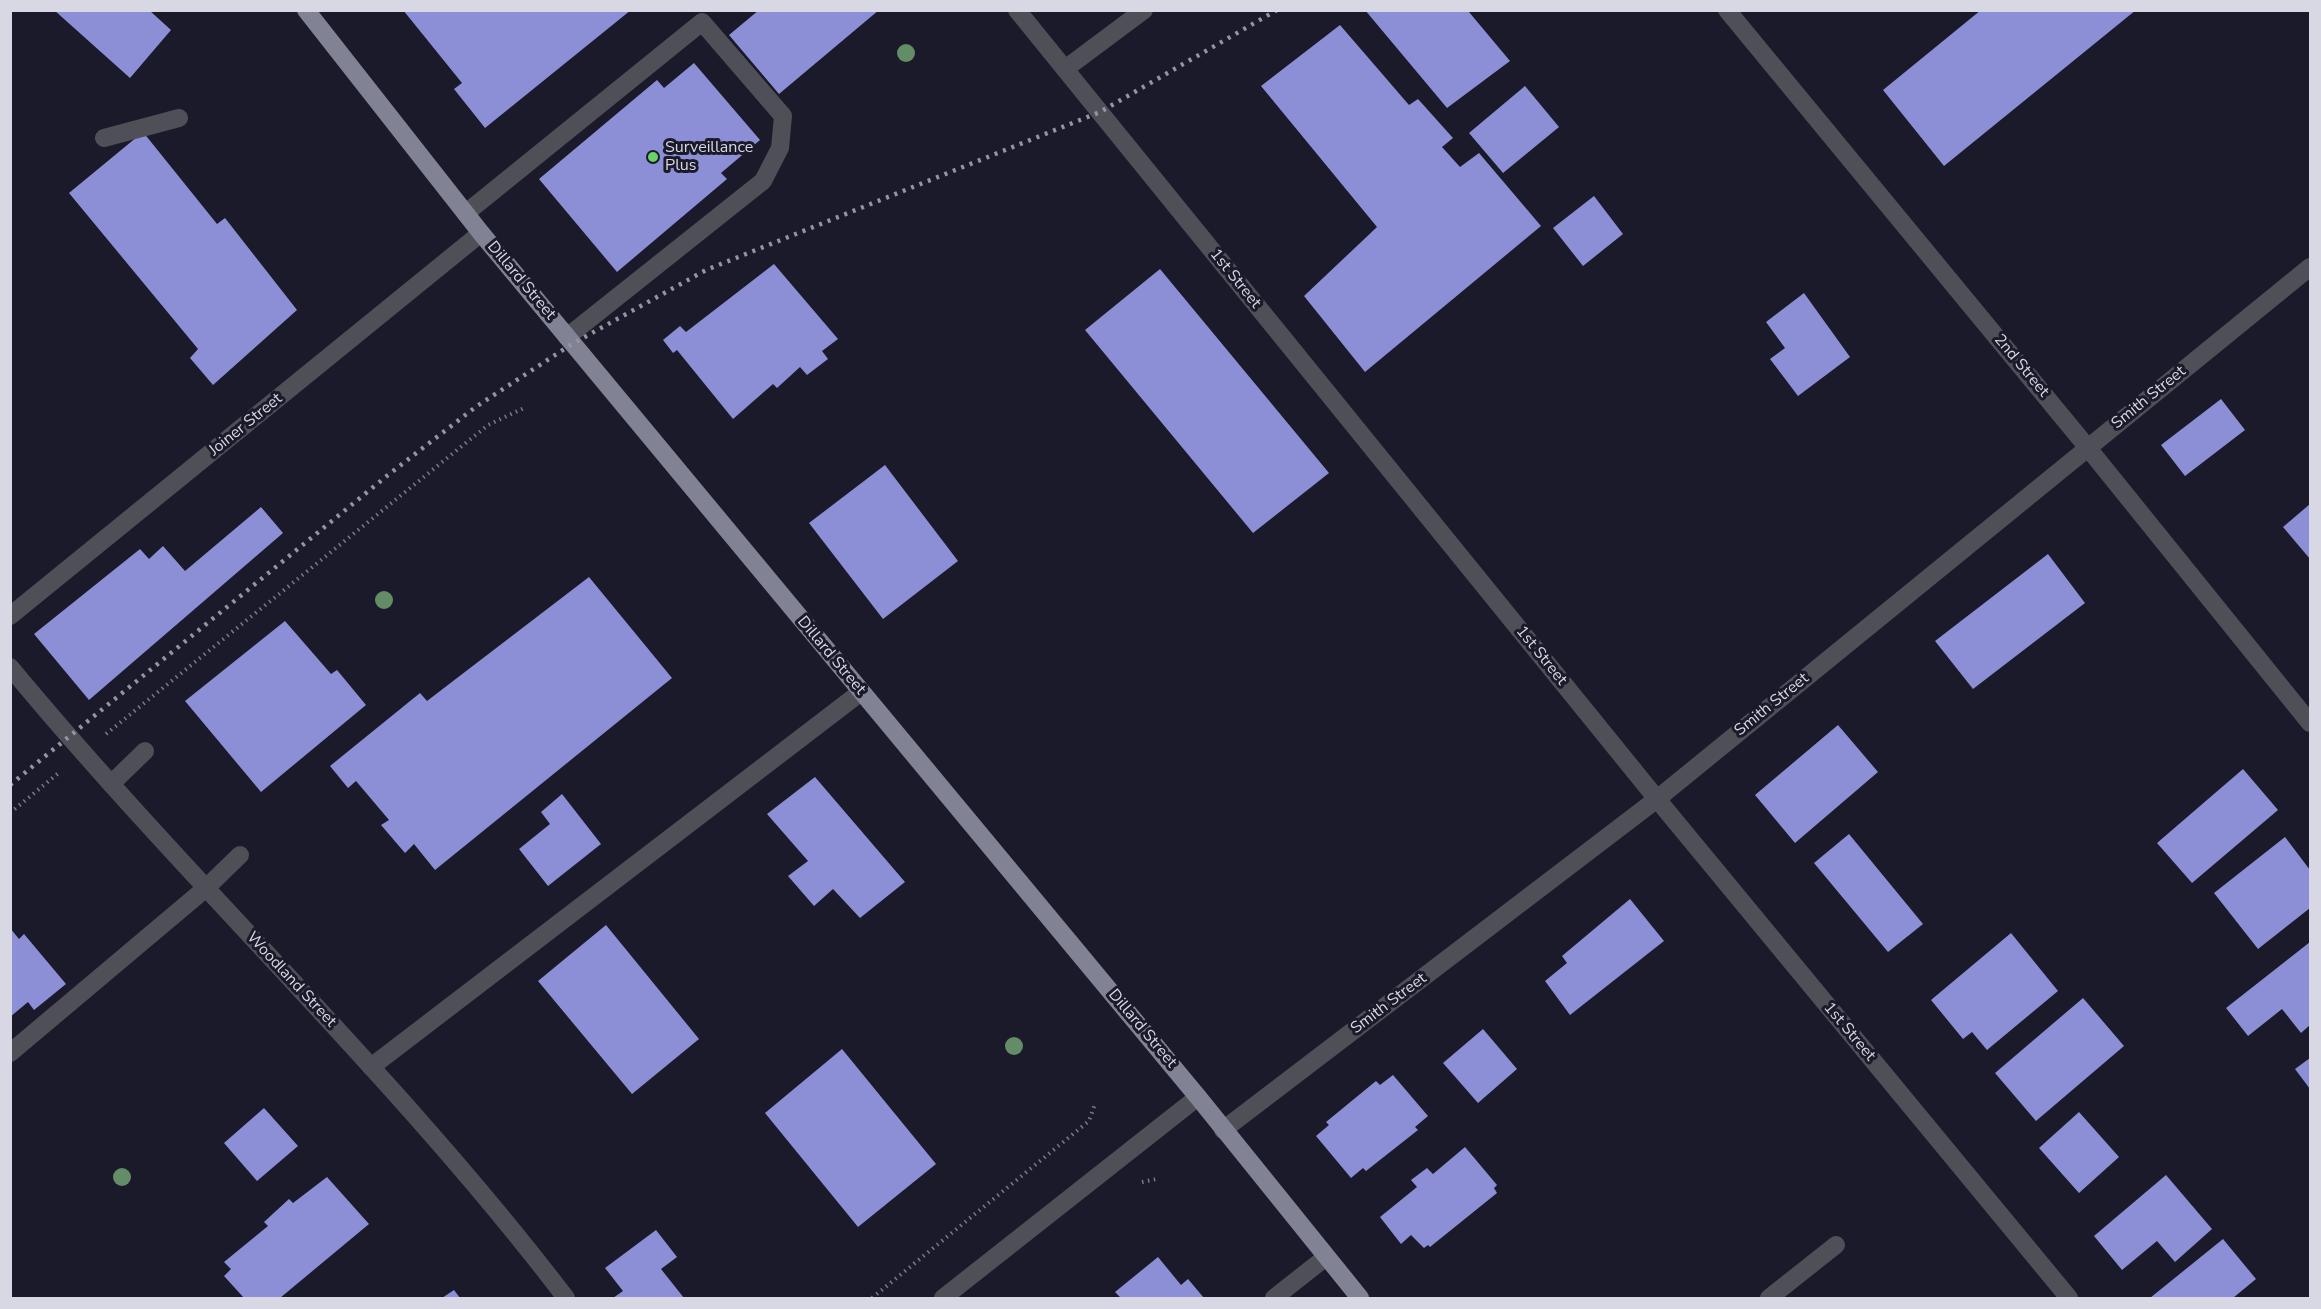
<!DOCTYPE html>
<html>
<head>
<meta charset="utf-8">
<style>
	body { margin:0 }
	#map { position:relative; width:2321px; height:1309px; overflow:hidden; background:#1a1a2a; font-family:"Nunito Sans",sans-serif }
	canvas { display:block }
	.frame { position:absolute; inset:0; border:12px solid #d8d8e4; pointer-events:none }
</style>
</head>
<body>
<div id="map">
<canvas width="2321" height="1309"></canvas>
<div class="frame"></div>
</div>
<script>
const c = document.querySelector('canvas').getContext('2d');
c.lineJoin = 'round';
function fillPath(path, color) {
  c.fillStyle = color;
  c.fill(path, 'evenodd');
}
function trace(path, color, width, dash) {
  c.strokeStyle = color;
  c.lineWidth = width;
  c.lineCap = dash ? 'butt' : 'round';
  c.setLineDash(dash || []);
  c.stroke(path);
}
function label(font, color, halo, rows, align = 'center') {
  c.font = font + ' "Nunito Sans",sans-serif';
  c.lineWidth = 6;
  c.setLineDash([]);
  c.textBaseline = 'middle';
  c.strokeStyle = halo;
  c.fillStyle = color;
  for (const [text, x, y, turn = 0] of rows) {
    c.save();
    c.translate(x, y);
    c.rotate((+turn || 0) * Math.PI / 180);
    c.textAlign = isNaN(turn) ? turn : align;
    if (halo) c.strokeText(text, 0, 0);
    c.fillText(text, 0, 0);
    c.restore();
  }
}
const building = new Path2D(`
	M54,10H149L171,30L130,78Z
	M403,10H631L485,128L454,89L462,83Z
	M759,10H879L779,94L729,35Z
	M1365,10H1471L1469,12L1510,61L1447,108Z
	M1981,10H2136L1944,166L1883,90Z
	M1340,25L1409,105L1418,99L1453,138L1442,147L1460,167L1479,153L1541,226L1365,372L1304,296L1377,227L1261,86Z
	M694,63L760,140L721,173L727,179L617,272L539,179L657,80L664,88Z
	M1525,86L1559,127L1503,173L1469,133Z
	M143,132L217,224L225,218L297,310L213,385L190,358L198,349L69,193Z
	M1594,196L1623,234L1583,266L1553,228Z
	M774,264L838,339L822,351L828,359L807,375L800,367L777,388L773,384L733,419L677,350L673,353L663,340L680,326L686,332Z
	M1160,269L1329,473L1253,533L1085,330Z
	M1804,293L1850,357L1798,396L1770,359L1785,348L1766,322Z
	M2221,399L2245,430L2185,476L2161,445Z
	M885,465L958,561L883,619L809,523Z
	M2310,504V559L2283,527Z
	M261,507L283,533L89,700L34,634L140,549L149,559L163,546L185,571Z
	M2048,554L2085,603L1973,689L1935,641Z
	M589,577L672,678L435,870L414,844L405,853L381,825L389,820L356,781L348,788L330,766L420,693L427,701Z
	M285,621L331,674L337,670L366,705L261,792L185,701Z
	M1838,725L1878,772L1795,843L1755,795Z
	M2243,769L2278,810L2192,883L2157,843Z
	M815,777L905,882L860,918L833,889L814,906L788,876L808,861L767,814Z
	M562,794L601,844L548,886L519,849L550,824L541,812Z
	M1849,834L1923,924L1888,952L1814,863Z
	M2285,837L2310,870V908L2258,949L2214,893Z
	M1630,899L1664,941L1570,1015L1545,981L1567,963L1562,956Z
	M606,925L699,1039L632,1094L538,981Z
	M10,928L19,939L24,934L66,984L34,1010L28,1002L10,1017Z
	M2011,933L2058,991L1987,1050L1972,1032L1963,1039L1931,1000Z
	M2310,942V1025L2301,1033L2282,1009L2248,1036L2226,1008Z
	M2083,998L2124,1046L2036,1121L1995,1073Z
	M1483,1029L1517,1069L1478,1103L1443,1063Z
	M842,1049L936,1164L858,1227L765,1113Z
	M2310,1058V1089L2295,1069Z
	M1393,1075L1428,1116L1415,1127L1418,1130L1366,1171L1363,1168L1351,1178L1316,1136L1329,1125L1326,1122L1376,1081L1380,1085Z
	M264,1108L298,1146L257,1181L224,1143Z
	M2079,1112L2119,1157L2079,1193L2039,1148Z
	M1465,1147L1497,1185L1494,1188L1497,1193L1430,1247L1428,1245L1424,1248L1411,1235L1401,1244L1380,1217L1417,1187L1411,1180L1427,1168L1433,1174Z
	M2166,1175L2212,1229L2175,1262L2157,1241L2122,1270L2094,1236Z
	M327,1177L369,1224L280,1298H244L224,1276L231,1269L224,1262L268,1226L264,1222L289,1199L293,1203Z
	M656,1230L677,1257L661,1269L684,1298H613L623,1291L605,1268Z
	M2223,1239L2256,1279L2233,1298H2150Z
	M1158,1257L1181,1285L1188,1279L1204,1298H1121L1115,1292Z
	M454,1290L460,1298H442Z`);
const path = new Path2D(`
	M106,734L488,425L524,408
	M10,813L61,771
	M1142,1182L1157,1179
	M872,1298L1089,1121L1095,1104`);
const lane = new Path2D(`
	M1065,69L1144,10
	M104,138L179,118
	M466,213L702,22L783,116L780,148L763,181L567,337
	M111,784L145,751
	M10,1053L206,888L240,855
	M371,1067L861,692
	M1274,1298L1326,1257
	M1769,1298L1836,1245`);
const street = new Path2D(`
	M1017,10L1657,799L2069,1298
	M1727,10L2088,448L2310,723
	M10,616L481,233
	M10,667C189,883 396,1075 566,1298
	M1223,1130L1657,799L2310,267
	M943,1298L1198,1097`);
const primary = new Path2D(`
	M306,10L481,233L1198,1097L1360,1298`);
const rail = new Path2D(`
	M10,785L388,475L477,406L572,344L706,270L1100,112L1277,10`);
const trees = [
	[906,53],
	[384,600],
	[1014,1046],
	[122,1177]
];
const markers = [
	[653,157,6,"#6bd363"]
];
const poiNames = [
	["Surveillance",665,148],
	["Plus",665,166]
];
const streetNames = [
	["1st Street",1235,279,51],
	["Dillard Street",521,281,50],
	["2nd Street",2021,366,50],
	["Smith Street",2149,398,-39],
	["Joiner Street",246,425,-39],
	["Dillard Street",831,656,50],
	["1st Street",1541,656,51],
	["Smith Street",1772,705,-39],
	["Woodland Street",291,980,47],
	["Smith Street",1389,1004,-37],
	["Dillard Street",1142,1029,50],
	["1st Street",1849,1032,50]
];
fillPath(building, '#8d8fd6');
trace(path, '#7a7a88', 4, [1.5, 4.5]);
trace(lane, '#4f4f58', 18);
trace(street, '#4f4f58', 18);
trace(primary, '#818294', 18);
trace(rail, '#9494a2', 4.5, [3, 6]);
c.fillStyle = '#638d66';
for (const [x, y] of trees) {
  c.beginPath();
  c.arc(x, y, 9, 0, 2 * Math.PI);
  c.fill();
}
for (const [x, y, r, color] of markers) {
  const dot = new Path2D();
  dot.arc(x, y, r, 0, 2 * Math.PI);
  c.fillStyle = color;
  c.fill(dot);
  trace(dot, '#1a1a2a', 2);
}
label('16px', '#d8d8e4', '#1a1a2a', poiNames, 'left');
label('16px', '#d8d8e4', '#1a1a2a', streetNames);
</script>
</body>
</html>
